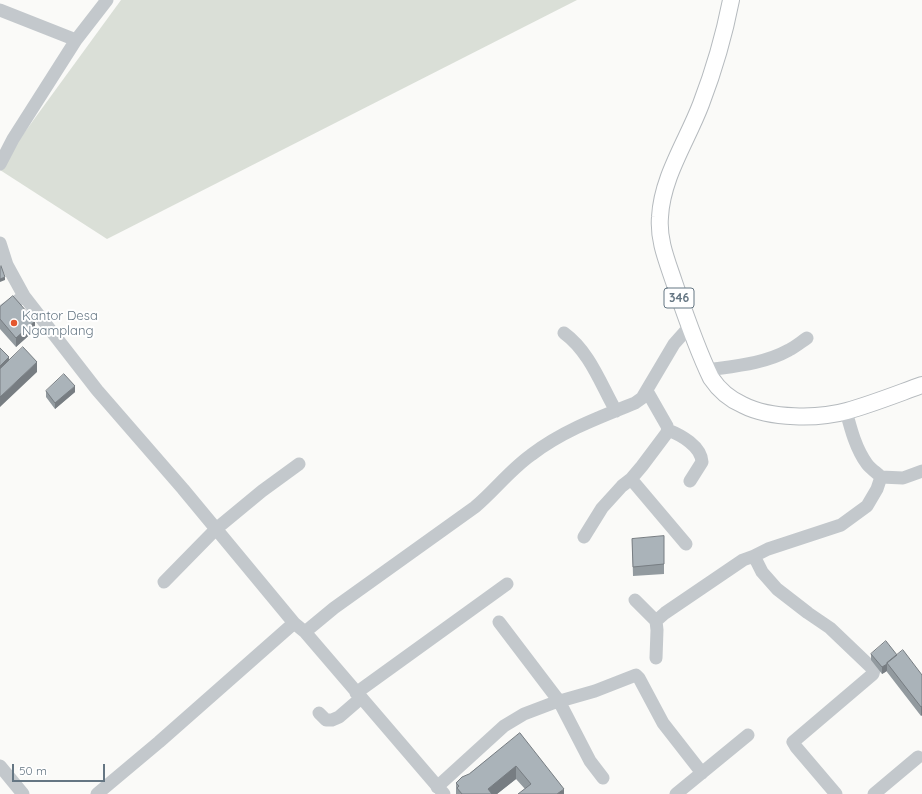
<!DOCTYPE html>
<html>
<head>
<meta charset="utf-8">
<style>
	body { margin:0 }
	#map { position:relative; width:922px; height:794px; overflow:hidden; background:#fafaf8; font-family:Quicksand,sans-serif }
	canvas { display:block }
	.scale { position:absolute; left:12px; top:764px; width:93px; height:18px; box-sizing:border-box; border:2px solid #657683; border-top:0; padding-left:5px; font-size:12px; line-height:14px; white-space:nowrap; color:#657683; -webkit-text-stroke:3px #fff; paint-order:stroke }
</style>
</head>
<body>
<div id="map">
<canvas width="922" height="794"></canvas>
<div class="scale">50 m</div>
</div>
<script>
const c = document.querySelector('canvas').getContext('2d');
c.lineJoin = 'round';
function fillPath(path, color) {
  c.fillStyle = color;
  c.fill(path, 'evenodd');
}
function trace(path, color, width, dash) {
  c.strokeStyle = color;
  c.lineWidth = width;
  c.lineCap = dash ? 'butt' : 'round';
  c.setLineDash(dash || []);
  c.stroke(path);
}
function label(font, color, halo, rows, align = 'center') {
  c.font = font + ' Quicksand,sans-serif';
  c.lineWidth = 4;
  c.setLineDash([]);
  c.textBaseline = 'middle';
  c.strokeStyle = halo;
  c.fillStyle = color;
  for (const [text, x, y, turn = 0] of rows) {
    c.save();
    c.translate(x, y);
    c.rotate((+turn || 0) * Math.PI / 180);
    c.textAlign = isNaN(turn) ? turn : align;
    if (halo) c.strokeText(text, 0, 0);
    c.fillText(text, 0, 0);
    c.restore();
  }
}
const green = new Path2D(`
	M121,0H577L107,239L0,170V166Z`);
const minor = new Path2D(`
	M0,10L76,40
	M0,164L13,139L76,40L107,0
	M0,243L7,265L24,296L0,313
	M24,296L97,390L183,489L294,623L305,632L444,794
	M564,333C590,352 601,385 616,411
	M707,370C734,366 764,364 789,350C795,347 801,342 807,338
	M846,411C851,430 856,449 867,464C871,469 877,473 881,477L903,478L922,471
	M668,430C681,435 701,446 702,462L690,481
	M631,479L686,544
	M584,537L602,508L622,486L631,479L642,466L666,434L668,430L667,426L647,391
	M754,556L762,572L777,589L808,613L830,628L874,670L873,674L793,742L796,747L836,794
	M164,582L216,529L262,491L299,464
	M635,600L656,621L665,613L743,560L754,556L768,549L841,525L867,506L877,489L881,477
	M656,621L657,630L656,658
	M499,622L559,701L590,761L603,778
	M305,632L334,608L475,507C494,491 510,470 531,455C562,431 600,417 635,403L642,398L674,344L690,326
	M356,693L507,584
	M319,713L326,720H332L339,717L361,698
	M0,766L23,794
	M437,787L504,726L524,714L553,703L595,691L636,675L639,678L663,723L702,773
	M97,794L159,742L294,623
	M676,794L748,735
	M874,794L918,757`);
const major = new Path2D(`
	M731,0C724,36 714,70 701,104C687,141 662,177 660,217C658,240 667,261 674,282C685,314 696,347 711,378C719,390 729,399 743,405C770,419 819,419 847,411C872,404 897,394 922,385`);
const wall = new Path2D(`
	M0,307L35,330L16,347L0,329Z
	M46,391L75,392L55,409L46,397Z
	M664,536V574L633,576L632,539Z
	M871,654L897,655L922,675V715L921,716L887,672V671L882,674L871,660Z
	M520,733L564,794L525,789L516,779L497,794H456V783L469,774Z`);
const shadedWall = new Path2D(`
	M5,277V280L0,282V279Z
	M35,321V330L16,347V338Z
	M9,357V367L0,376V366Z
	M37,362V372L0,407V397Z
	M75,386V392L55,409V403Z
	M887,664V671L882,674V667Z
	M922,706V715L921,716V707Z
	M516,766V779L497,794H488V789Z
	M564,789V794H557Z`);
const building = new Path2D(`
	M1,266L5,277L0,279V267Z
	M13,296L35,321L16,338L0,319V307Z
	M23,347L37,362L0,397V369Z
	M0,348L9,357L0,366Z
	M64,374L75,386L55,403L46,391Z
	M664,536V564L633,567L632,539Z
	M886,641L897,655L887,663V664L882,667L871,654Z
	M903,650L922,675V706L921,707L887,663Z
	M520,733L564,789L557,794H518L531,784L516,766L488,789L492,794H462L457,788L459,786L456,783L462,777L469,774Z`);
const markers = [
	[14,323,4,"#e4572e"]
];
const shields = [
	[679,298,30]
];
const shieldNames = [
	["346",679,298]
];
const poiNames = [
	["Kantor Desa",22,316],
	["Ngamplang",22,331]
];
fillPath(green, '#dadfd7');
trace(major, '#b5babe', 18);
trace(minor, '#c3c8cc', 13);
trace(major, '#fff', 16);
fillPath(wall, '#929a9f');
fillPath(shadedWall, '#777d82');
fillPath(building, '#aab3b9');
trace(building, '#777d82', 1);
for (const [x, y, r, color] of markers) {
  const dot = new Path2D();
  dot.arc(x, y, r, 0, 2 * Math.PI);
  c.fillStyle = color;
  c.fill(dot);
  trace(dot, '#fff', 1.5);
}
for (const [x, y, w] of shields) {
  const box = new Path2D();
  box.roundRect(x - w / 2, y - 10, w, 20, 3);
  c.fillStyle = '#fff';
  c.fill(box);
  trace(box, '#657683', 1);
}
label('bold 12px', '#657683', null, shieldNames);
label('13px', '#657683', '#fff', poiNames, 'left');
</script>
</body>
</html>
